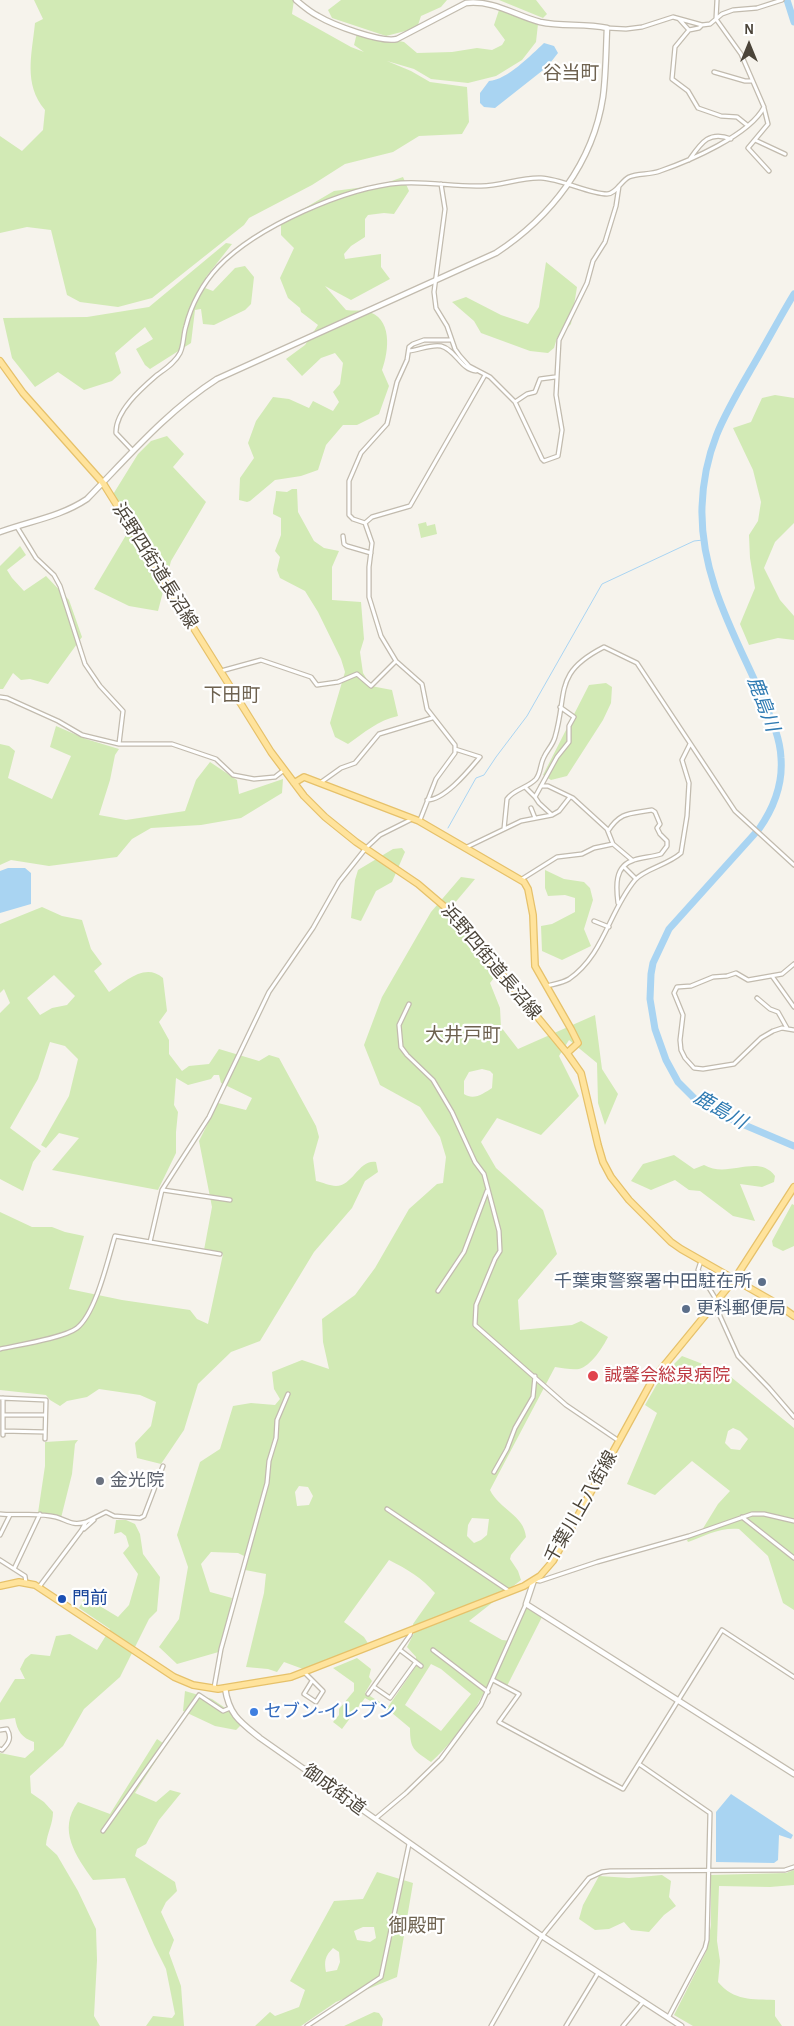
<!DOCTYPE html>
<html>
<head>
<meta charset="utf-8">
<style>
	body { margin:0 }
	#map { position:relative; width:794px; height:2026px; overflow:hidden; background:#f6f3ec; font-family:"Alegreya Sans",sans-serif }
	canvas { display:block }
	.north { position:absolute; left:724px; top:20px; width:50px; height:50px; -webkit-text-stroke:4px #fff; paint-order:stroke; rotate:0deg; font-size:14px; font-weight:700; line-height:20px; text-align:center; color:#4b4439 }
	.north::after { content:''; display:block; margin:auto; width:18px; height:22px; background:#4b4439; clip-path:polygon(50% 0,100% 100%,50% 72%,0 100%) }
</style>
</head>
<body>
<div id="map">
<canvas width="794" height="2026"></canvas>
<div class="north">N</div>
</div>
<script>
const c = document.querySelector('canvas').getContext('2d');
c.lineJoin = 'round';
function fillPath(path, color) {
  c.fillStyle = color;
  c.fill(path, 'evenodd');
}
function trace(path, color, width, dash) {
  c.strokeStyle = color;
  c.lineWidth = width;
  c.lineCap = dash ? 'butt' : 'round';
  c.setLineDash(dash || []);
  c.stroke(path);
}
function label(font, color, halo, rows, align = 'center') {
  c.font = font + ' "Alegreya Sans","Noto Sans JP",sans-serif';
  c.lineWidth = 4.5;
  c.setLineDash([]);
  c.textBaseline = 'middle';
  c.strokeStyle = halo;
  c.fillStyle = color;
  for (const [text, x, y, turn = 0] of rows) {
    c.save();
    c.translate(x, y);
    c.rotate((+turn || 0) * Math.PI / 180);
    c.textAlign = isNaN(turn) ? turn : align;
    if (halo) c.strokeText(text, 0, 0);
    c.fillText(text, 0, 0);
    c.restore();
  }
}
const green = new Path2D(`
	M34,0H294L292,14L351,47L364,52L354,45L357,33L404,42L417,53L452,52L477,48L492,50L502,45L505,40L494,25L499,10C513,7 526,18 538,24L536,42L522,60L496,76L468,83L431,79L414,69L387,61L411,71L430,82L467,87L469,122L462,134L419,136L393,152L345,164L312,185L249,218L244,225L152,298L118,307L80,302L67,295L51,230L27,227L0,233V136L22,151L43,130L45,110C23,84 32,54 35,23L43,19Z
	M341,0H447L441,7L421,16L417,28L386,36L332,18L328,10Z
	M499,0H536L547,14L543,18Z
	M403,177L409,191L394,214L384,213L368,215L365,219V237L351,246L344,254L345,259L381,254V267L390,279L351,300L325,286L346,310C352,311 360,310 366,311C393,317 389,351 382,370L389,386L379,414L357,425H343L326,445L318,470L301,476L275,480L250,501L247,502L239,500L240,478L254,458L248,443L256,421L273,397L289,399L309,408L313,401L333,411L339,402L333,392L340,384L343,363L335,353L321,358L302,376L286,359L305,345L318,325L301,312L300,308L288,298L280,278L294,248L281,235V222L334,191L380,185Z
	M226,243L232,244L206,277L205,288L213,291L235,268L245,266L254,277L251,304L245,310L214,325L203,324L201,309L195,310L191,343L150,369L145,365L136,349L153,339L145,327L115,353L121,373L112,381L84,390L58,372L35,387L12,358L3,318L87,317L149,307Z
	M546,262L577,287L571,324L557,338L554,348L548,353L530,351L481,333L474,321L452,302L466,297L501,315L528,324L539,307Z
	M775,395L794,398V523L775,542L764,568L780,600L794,616V640L778,638L749,645L740,624L755,588L750,558L749,535L758,521L761,502L753,470L733,428L751,422L762,398Z
	M167,436L184,454L173,467L206,502L171,561L158,611L129,606L94,589L132,525L128,515L112,496L138,454L151,441Z
	M292,489H297L298,512L314,541L324,548L339,551L332,567V600L361,602L364,639L360,652L363,673L371,686L392,690L398,716C378,720 364,733 348,744L335,737L330,723L345,672L341,659L318,612L305,591L280,578L277,570L280,557L275,551L281,535V518L273,514C273,506 276,500 276,491L287,492Z
	M426,522L427,526L435,524L437,534L421,538L418,524Z
	M20,546L26,555L7,570L12,578L24,591L46,576L69,600L82,637L48,684L30,679L21,680L13,673L3,689H0V566Z
	M606,683L612,687L611,703L603,720L567,776L551,780L543,775L589,685Z
	M56,726L86,739L119,749L115,755L110,780L99,815L126,820L185,811L196,780L210,762L237,780L239,794L283,779L282,793L241,818L201,825L151,828L132,839L117,857L49,866L11,860L0,865V744L9,746L15,751L8,778L52,799L71,756L50,747Z
	M402,848L405,852L392,882L376,891L361,921L351,918L355,880L358,870L393,849Z
	M545,870L564,879L584,882L590,888L593,900L584,929L591,946L562,960L542,951L541,926L552,924L575,912V898L565,895L548,896L545,888Z
	M461,877L475,879L448,911L469,939L500,970L490,983L500,1008L501,1027L518,1049L595,1015L602,1069L618,1094L605,1125L598,1103L597,1063L569,1040L559,1056L579,1096L541,1135L497,1118L481,1142L496,1168L543,1210L557,1254L518,1300L520,1330L572,1325L581,1321L608,1337C603,1347 591,1366 579,1369C572,1370 563,1368 555,1367L490,1490C499,1509 524,1515 526,1537L511,1555L510,1559L518,1571L521,1580L469,1621L502,1640L512,1641L527,1606L542,1617L507,1686L496,1679C485,1687 481,1699 474,1711C461,1729 448,1747 431,1762C414,1750 410,1750 410,1728L392,1713L365,1698L342,1729L333,1722L339,1715V1709L354,1691V1683L333,1668L357,1658L371,1669L369,1677L372,1681L365,1693L388,1707L416,1666V1657L407,1647L414,1633L413,1624L435,1593C422,1578 407,1569 389,1560L344,1622L364,1637L369,1645L303,1669L284,1662L277,1672L268,1669L246,1667L264,1593L266,1574L245,1570L248,1558L238,1553L211,1552L201,1564L210,1592L232,1598L222,1651L177,1664L159,1647L179,1619L188,1567L177,1535L200,1462L220,1449L233,1406L251,1403L275,1405L280,1399L274,1389L272,1372L302,1360L329,1369L323,1342L322,1319L355,1295L375,1268L409,1209L437,1184L443,1183L446,1157L440,1137L420,1107L380,1085L364,1045L382,997L431,912ZM482,1069L490,1071L493,1074L492,1088C484,1093 474,1101 464,1094V1081L469,1072ZM299,1486L308,1487L313,1496L309,1505L297,1506L295,1492ZM472,1518L489,1519L487,1535L481,1540L474,1543L467,1536L468,1525ZM431,1664L441,1669L471,1694L441,1731L405,1705Z
	M42,907L62,916L82,920L91,949L102,964L94,971L109,992C125,982 145,962 163,978L167,1011L159,1022L169,1040V1054L182,1071L189,1066L209,1064L219,1049L259,1061L269,1055L279,1058L316,1126L319,1137L313,1158L316,1181C322,1182 330,1186 336,1186C353,1186 359,1159 376,1162L378,1172L365,1181L352,1208L314,1252L260,1341L231,1352L198,1384L184,1430L161,1464L137,1458L135,1443L151,1426L156,1402L140,1395L99,1389L87,1397L67,1401L60,1406L50,1400L46,1395L0,1390V1212L32,1227H52L65,1232L84,1236L69,1289L122,1300L190,1310L197,1319L208,1324L223,1254L204,1250L212,1207L199,1141L218,1103L246,1110L252,1098L221,1083L219,1075H214L211,1079L188,1085L176,1078L174,1105L178,1112L176,1132V1153L158,1190L52,1170L79,1138L59,1133L46,1148L41,1145L69,1096L78,1059L65,1046L50,1042L38,1079L10,1128L41,1151L33,1162L23,1191L0,1179V1013L10,1003L4,989L0,993V924ZM54,975L75,996L67,1005L52,1008L40,1015L27,998Z
	M674,1155L694,1169L704,1165C728,1179 758,1153 775,1176L774,1182L762,1187L740,1184L755,1221L733,1216L700,1191L689,1190L675,1180L651,1190L631,1181L643,1164Z
	M792,1204L794,1205V1246L783,1251L773,1246L772,1241Z
	M682,1356L726,1373L794,1428V1610L783,1603L768,1556L739,1529C721,1527 704,1536 688,1542L687,1540L702,1530L718,1504L730,1491L692,1461L655,1495L627,1484L657,1413L645,1405L661,1377ZM733,1428L740,1431L748,1439L740,1450L731,1449L725,1443L728,1431Z
	M78,1440L75,1444L72,1474L61,1518L38,1513L45,1466V1442Z
	M116,1520H126L135,1524L140,1534L143,1554L160,1577L157,1611L149,1619L120,1677L84,1709L63,1746L30,1776L31,1793L44,1802L53,1812C53,1824 47,1833 46,1845L57,1855L78,1891L96,1929L97,1960L94,2016L100,2026H0V1753L25,1758L34,1750V1742C22,1738 17,1731 15,1718L0,1720V1703L15,1679H25L20,1669L25,1659L31,1654L50,1656L56,1636L70,1634L97,1650L110,1629L79,1608L85,1597L118,1617L129,1605L138,1574L123,1553L129,1546L126,1536L121,1532L114,1534Z
	M185,1691L212,1699L240,1718L241,1725L236,1730L215,1726L183,1711Z
	M157,1739L166,1745L135,1793L156,1802L170,1790L181,1793L159,1820L146,1844L137,1849L135,1856L175,1882L177,1891L166,1902L161,1912L174,1940L169,1953L181,1986L184,2026H146L153,2016L172,2018L175,2014L166,1969L154,1945L125,1878L93,1880C76,1856 57,1830 78,1802L110,1814Z
	M794,1870V1885L770,1887L719,1886L717,1941L720,1961L718,1982C734,2001 752,1999 775,2000V2016L782,2026H693L674,2015L706,1952L711,1925V1875L786,1873Z
	M377,1872L413,1883L397,1977L336,2002L301,2026H255L270,2012L275,2016L299,2007L305,1990L290,1981L334,1901L363,1899ZM363,1927H374L376,1938L370,1942L357,1940L354,1931ZM333,1948L339,1952L340,1962L337,1970L326,1972C324,1961 325,1956 333,1948Z
	M662,1875L671,1881L669,1897L676,1906L664,1915L649,1932L631,1930L624,1922L609,1929L595,1930L579,1919L583,1905L599,1876L629,1878Z
	M374,2012L379,2013L383,2019L382,2026H344Z`);
const water = new Path2D(`
	M544,43L554,46L558,53L547,67L495,108L484,107L480,103V93L489,81C507,80 531,55 544,43Z
	M8,868H25L31,873V904L0,913V871Z
	M731,1794L793,1835L791,1839L779,1835L778,1860L774,1863L716,1862V1812Z`);
const stream = new Path2D(`
	M448,828L476,778L484,775L496,757L527,716L602,584L694,541L703,540`);
const river = new Path2D(`
	M787,0L794,22
	M794,294C780,317 768,340 754,364C725,414 704,447 702,507C700,574 733,632 759,690C768,712 780,734 781,758C783,784 773,809 759,829L669,929L653,963L651,974L650,999L655,1029L666,1060L678,1082L695,1099L721,1115L794,1146`);
const minor = new Path2D(`
	M679,19L689,30
	M702,25L699,28L689,30L675,47L672,79L688,91L698,108L721,116L737,117L747,125
	M607,28L626,29L642,27L673,17L702,25L710,24L722,14L733,10L757,8L782,0
	M714,72L745,81H752
	M764,108L768,124L748,148L769,171
	M755,140L785,154
	M689,160C701,143 709,130 731,139
	M441,184L445,209L434,292L436,308L447,326L455,349L460,356L469,366L490,377L515,402L542,459L544,461L558,456L562,430L556,395L559,340L587,283L593,261L605,242L616,206L619,186
	M409,351C419,350 431,344 441,346C456,350 461,370 476,371
	M515,402L527,394L535,392L540,379L555,377
	M133,451L116,433C115,411 142,388 157,375C165,369 175,363 180,353C184,345 183,335 186,326C191,305 203,283 218,267C256,227 346,187 401,183C428,181 455,187 481,186C501,186 521,177 541,178C562,179 589,194 607,194C616,194 621,181 629,177C638,173 650,175 660,171C689,161 750,135 764,107L741,54L716,19L717,0
	M365,523L372,517L410,506L485,375
	M17,527L36,558L54,575L60,586L85,664L100,686L123,711L119,744
	M343,536L344,544L347,546L371,553
	M221,671L261,660L311,677L317,685L338,682L357,674L371,686L396,661
	M0,697L7,698L58,721L82,735L119,744H172L216,759L233,775L254,779L275,777L284,770
	M320,783L341,768L355,763L379,734L432,718
	M541,786H548L573,798L607,829L613,844L632,860
	M525,787L535,797
	M427,800C445,800 469,770 480,757L455,749
	M531,808L535,818
	M552,815L539,803L535,797L557,757L569,742V726L574,717L560,707
	M420,820L436,779L455,753V745L427,709L422,684L396,661L381,636L369,597V567L372,543L365,523L353,519L349,515V481L361,453L387,424L397,382L407,360L409,347L413,344L424,340H450
	M504,829L507,799C514,789 528,788 536,779C541,773 540,764 544,757C547,750 553,745 555,737C568,692 553,673 604,647L637,663L735,811L794,865
	M608,831C621,811 630,814 652,810L655,812L660,824L657,828L660,834L667,841V846L661,854C652,857 643,857 634,860C614,866 616,887 618,903
	M467,847L521,821L552,815L559,811L570,797
	M624,867L636,879
	M522,879L557,857L582,854L594,848L613,844
	M594,921L609,927
	M794,964L782,974L748,980L736,973L727,976L713,977L691,986L677,987L674,993L683,1015L680,1040L681,1050L685,1058L694,1068L703,1069L734,1064L761,1038L773,1031L782,1028L794,1030
	M772,976L794,1007
	M547,986C554,984 562,983 569,979C604,955 609,911 635,880C644,869 668,865 681,853L687,816L689,783L682,760L690,744
	M757,998L770,1009L778,1012L787,1028
	M409,1004L399,1025L401,1047L407,1055L433,1080L452,1112L475,1162L484,1174L499,1231L500,1251L495,1259L476,1305L475,1325L566,1405L619,1441
	M163,1190L230,1200
	M150,1242L220,1254
	M701,1261L698,1270L717,1301
	M438,1291L464,1252L487,1191
	M715,1305L738,1356L769,1388L794,1417
	M0,1349C18,1345 64,1338 77,1328C96,1313 108,1259 115,1236L150,1242L162,1190L209,1117L269,992L313,928L339,882L366,848L380,835L412,819
	M0,1398L46,1400L45,1439
	M3,1398V1435
	M3,1415H45
	M3,1431L45,1432
	M494,1472L507,1449L515,1428L533,1397L535,1376
	M387,1509L509,1591
	M0,1514C19,1516 37,1512 56,1517C69,1521 72,1526 86,1522
	M742,1517L794,1558
	M84,1529L94,1520
	M0,1535L10,1515
	M0,1560L25,1576L26,1583
	M14,1569L40,1514
	M534,1580L540,1581L597,1562L689,1536L752,1514H764L794,1521
	M39,1587L81,1531L86,1522L106,1512L114,1516L140,1518L144,1516L163,1466
	M400,1650L421,1666
	M433,1650L488,1692
	M305,1673L323,1691L316,1702L304,1694L312,1681
	M493,1680L519,1694L499,1722L623,1789L722,1630L794,1677
	M374,1687L390,1698L416,1662
	M214,1688L221,1649L267,1483L269,1461L276,1438L277,1420L288,1394
	M368,1694L410,1635L411,1631
	M0,1730L7,1729C12,1738 9,1743 2,1750L0,1749
	M639,1764L710,1813L707,1940L705,1948L668,2018
	M375,1819L406,1793L441,1759L481,1705L526,1604
	M103,1831L199,1695L223,1711L230,1708
	M307,2026L381,1977L409,1844
	M491,2026L542,1936L589,1878L602,1872L610,1871L785,1870L794,1867
	M566,2026L598,1973
	M623,2026L643,2002`);
const tertiary = new Path2D(`
	M0,532C30,521 60,517 87,499C128,457 167,411 217,379L496,253C551,217 593,163 603,97C606,74 606,50 607,28C585,23 562,27 540,22C514,15 494,0 466,3L397,39C381,43 333,25 318,16C310,12 303,6 296,0
	M534,1580L526,1604L794,1774
	M225,1688C229,1715 240,1722 260,1738L542,1936L681,2026`);
const primary = new Path2D(`
	M0,361L23,393L103,483L271,752L304,796L325,817L356,842L418,884L452,913L567,1053L581,1073L598,1145L603,1162L611,1177L629,1200L671,1242L681,1249L774,1302L794,1316
	M294,783L304,777L419,821L524,882L528,889L533,915L535,966L571,1029L578,1043L567,1053
	M0,1586L19,1582L35,1585L174,1677L193,1685L218,1689L291,1677L524,1586L540,1576L553,1561L653,1379L734,1280L794,1187`);
const markers = [
	[762,1282,5,"#5c6f8a"],
	[686,1309,5,"#5c6f8a"],
	[593,1376,6,"#e0444e"],
	[100,1481,5,"#6b7280"],
	[62,1599,5,"#1a4fb4"],
	[254,1712,5,"#3f7fe0"]
];
const streetNames = [
	["浜野四街道長沼線",155,566,58],
	["浜野四街道長沼線",491,962,50],
	["千葉川上八街線",581,1507,-60],
	["御成街道",334,1790,36]
];
const serviceNames = [
	["千葉東警察署中田駐在所",752,1282],
	["更科郵便局",696,1309,"left"]
];
const healthNames = [
	["誠馨会総泉病院",604,1376]
];
const worshipNames = [
	["金光院",110,1481]
];
const transitNames = [
	["門前",72,1599]
];
const shopNames = [
	["セブン-イレブン",264,1712]
];
const neighbourhoodNames = [
	["谷当町",571,73],
	["下田町",232,695],
	["大井戸町",463,1035],
	["御殿町",417,1926]
];
const waterNames = [
	["鹿島川",763,704,69],
	["鹿島川",720,1110,30]
];
fillPath(green, '#d2eab5');
fillPath(water, '#a9d4f2');
trace(stream, '#a9d4f2', 1);
trace(river, '#a9d4f2', 7);
trace(minor, '#c2bbae', 5.5);
trace(tertiary, '#c2bbae', 7);
trace(primary, '#e6c16a', 8);
trace(minor, '#fff', 3);
trace(tertiary, '#fff', 4.5);
trace(primary, '#ffe39c', 5.5);
for (const [x, y, r, color] of markers) {
  const dot = new Path2D();
  dot.arc(x, y, r, 0, 2 * Math.PI);
  c.fillStyle = color;
  c.fill(dot);
  trace(dot, '#fff', 2);
}
label('18px', '#4b4439', '#fff', streetNames);
label('18px', '#4e5e75', '#fff', serviceNames, 'right');
label('18px', '#be3a42', '#fff', healthNames, 'left');
label('18px', '#5b616d', '#fff', worshipNames, 'left');
label('18px', '#164399', '#fff', transitNames, 'left');
label('18px', '#366cbe', '#fff', shopNames, 'left');
label('19px', '#6e6250', '#fff', neighbourhoodNames);
label('italic 19px', '#2e7ab2', '#fff', waterNames);
</script>
</body>
</html>
